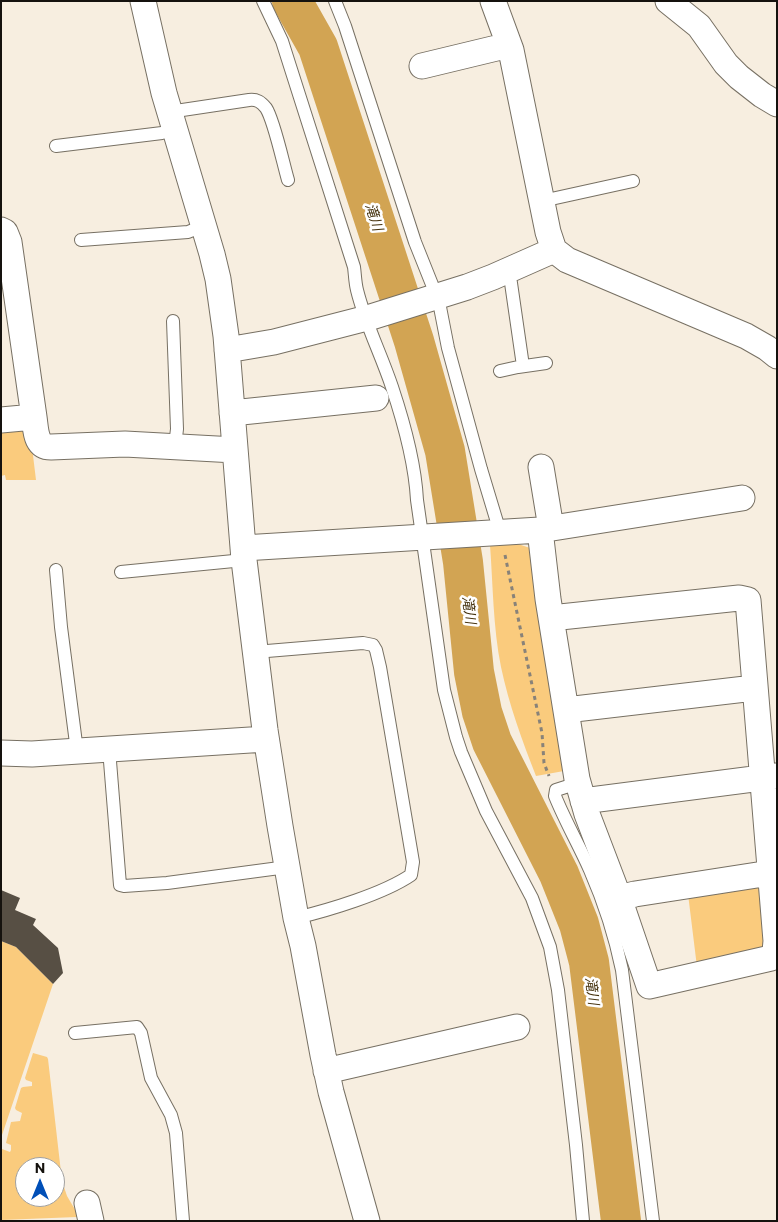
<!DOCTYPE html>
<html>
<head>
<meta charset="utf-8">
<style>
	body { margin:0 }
	#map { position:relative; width:778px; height:1222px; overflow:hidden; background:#f7eee0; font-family:Commissioner,sans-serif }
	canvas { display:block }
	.frame { position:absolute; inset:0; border:2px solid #15120e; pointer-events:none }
	.north { position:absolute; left:15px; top:1157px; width:50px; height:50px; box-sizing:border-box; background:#fff; border:1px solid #a1a09f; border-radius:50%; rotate:0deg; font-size:14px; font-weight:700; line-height:20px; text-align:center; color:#15120e }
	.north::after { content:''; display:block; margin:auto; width:18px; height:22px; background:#004fb8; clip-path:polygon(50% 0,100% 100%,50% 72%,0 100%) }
</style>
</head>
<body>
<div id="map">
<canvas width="778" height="1222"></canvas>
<div class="frame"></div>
<div class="north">N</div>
</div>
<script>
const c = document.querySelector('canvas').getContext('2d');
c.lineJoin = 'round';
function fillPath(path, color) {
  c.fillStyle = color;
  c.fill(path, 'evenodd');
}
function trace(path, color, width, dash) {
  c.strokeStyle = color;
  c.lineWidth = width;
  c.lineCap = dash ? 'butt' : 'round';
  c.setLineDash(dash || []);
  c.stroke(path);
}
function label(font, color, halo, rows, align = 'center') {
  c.font = font + ' Commissioner,"Noto Sans JP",sans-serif';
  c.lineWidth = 5;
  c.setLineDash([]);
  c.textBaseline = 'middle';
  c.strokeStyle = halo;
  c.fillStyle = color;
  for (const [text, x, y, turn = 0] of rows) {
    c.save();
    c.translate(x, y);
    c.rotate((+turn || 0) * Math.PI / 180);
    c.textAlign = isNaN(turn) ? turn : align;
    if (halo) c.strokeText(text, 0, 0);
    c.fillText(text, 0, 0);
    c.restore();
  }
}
const green = new Path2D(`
	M21,429L31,439L36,480H6L5,475L1,476V431Z
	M515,543L533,549L564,771L536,776C522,740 509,705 501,667C493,627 493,585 490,545Z
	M761,884L769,944L759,954L697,967L688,894Z
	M1,941L16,947L53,984L1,1138Z
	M33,1053L47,1057L48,1059L62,1181L67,1196L77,1213V1217L1,1220V1152L2,1149L10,1152L11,1150V1145L6,1143L11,1122L20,1121L22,1113L16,1110L15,1108L21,1088L23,1087L32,1086V1082L26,1080L25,1078ZM25,1167H55V1197H25Z`);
const river = new Path2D(`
	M292,1L318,47L414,341L445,451L463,562L474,672L482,712L492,742L559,874L579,924L589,962L621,1221`);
const building = new Path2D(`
	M1,890L20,898L15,910L36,919L33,925L58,948L63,973L53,984L16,947L1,941Z`);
const path = new Path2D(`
	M505,555L542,733L544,763L549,776`);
const service = new Path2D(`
	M263,1L282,41L289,63L354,267C355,274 355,282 357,290C365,323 381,354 392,387C404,423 415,462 417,500L444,690L456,737L461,752L486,811L532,898L550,947L558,990L576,1145L583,1221
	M335,1L345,26L415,242L439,302L448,348L481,469L500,532
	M169,112L249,100C257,99 261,102 266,108C274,120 283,163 288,180
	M56,146L162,133L175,130
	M542,201L633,181
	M81,240L188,232L203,226
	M507,271L511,283L523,366
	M173,321L177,429L175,446
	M500,371L518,367L546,363
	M56,570L61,627L77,751
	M121,572L244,560
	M255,652L363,643L373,645L376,650L380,667L413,862L411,875C383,894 329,910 296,918
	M109,749L120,885L124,886L167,883L287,867
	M578,783L556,790L555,796C565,821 579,845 590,870C604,902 615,936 622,970L653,1221
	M75,1033L137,1027L141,1033L151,1078L171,1115L176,1133L183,1221`);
const minor = new Path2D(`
	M143,1L164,93L212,254L218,279L226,336L244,560L265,730L280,826L296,918L303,946L323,1055L331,1092L367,1221
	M493,1L511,50L548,232L554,250L567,260L746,336L767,348L777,356
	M668,1L699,26L726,64L739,77L762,95L777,104
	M422,66L509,45
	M1,230L5,232L9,242L34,417C36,430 35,447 51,447L125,444L235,450
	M227,350L274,342L371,317L467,287L493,277L554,250
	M232,413L376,398
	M1,420L34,417
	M541,467L551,528
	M540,530L742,498
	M243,548L540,530L548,599L577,779L587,814L619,898L649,986L771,958L775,952L776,941L748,600L739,598L551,618
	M566,710L754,688
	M1,753L32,754L266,739
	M583,801L777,776
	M619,898L635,894L770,873
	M326,1071L517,1027
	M87,1203L91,1221`);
const waterNames = [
	["滝川",374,217,72],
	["滝川",469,610,83],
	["滝川",592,991,83]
];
fillPath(green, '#facb7d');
trace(river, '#d2a453', 40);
fillPath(building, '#574f44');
trace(service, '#777063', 14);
trace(minor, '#777063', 27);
trace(path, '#888279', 3, [4, 4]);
trace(service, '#fff', 12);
trace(minor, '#fff', 25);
label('italic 14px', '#45320e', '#fff', waterNames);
</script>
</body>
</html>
